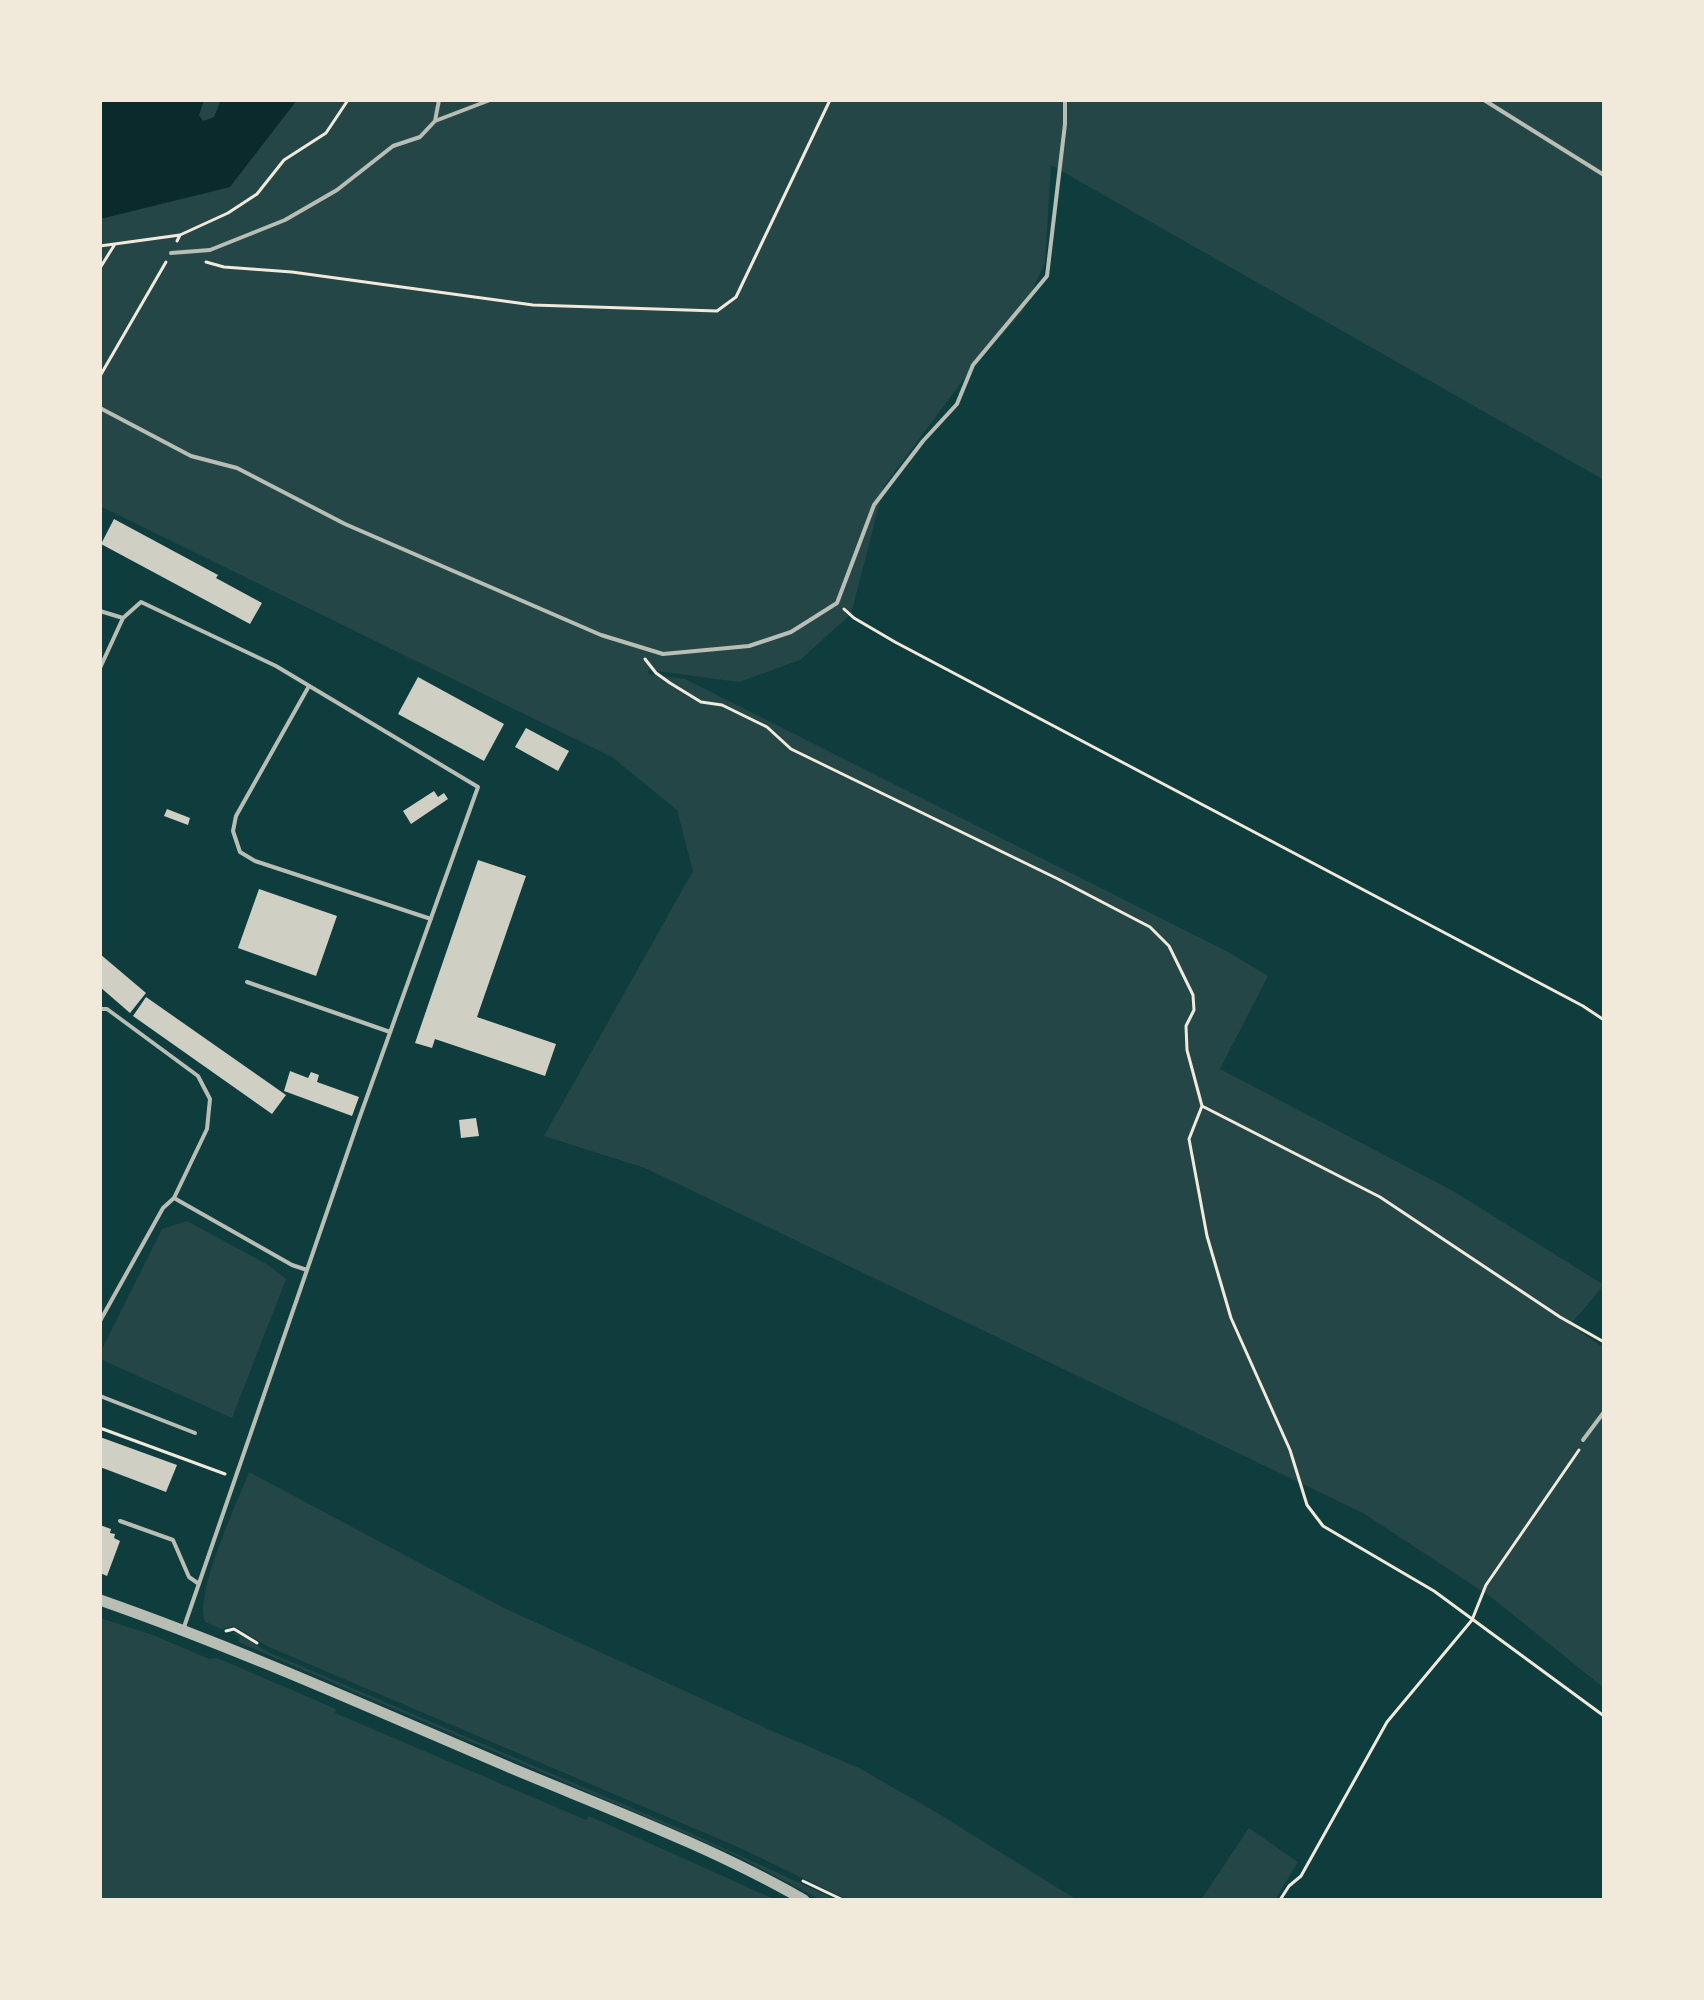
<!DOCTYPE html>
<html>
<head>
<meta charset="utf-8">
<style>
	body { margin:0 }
	#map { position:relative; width:1704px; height:2000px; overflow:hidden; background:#0f3d3e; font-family:"Nunito Sans",sans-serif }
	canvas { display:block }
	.frame { position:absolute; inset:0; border:102px solid #f1e9da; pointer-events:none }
</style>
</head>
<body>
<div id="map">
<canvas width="1704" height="2000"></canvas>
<div class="frame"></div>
</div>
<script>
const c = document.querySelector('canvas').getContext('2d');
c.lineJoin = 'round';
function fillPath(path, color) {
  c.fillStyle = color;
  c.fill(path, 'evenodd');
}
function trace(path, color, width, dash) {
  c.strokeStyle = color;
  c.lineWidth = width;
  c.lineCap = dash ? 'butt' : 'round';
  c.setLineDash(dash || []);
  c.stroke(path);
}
const green = new Path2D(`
	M100,100H1604V480L1051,165L1045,263L1022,312L969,372L884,486L851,614L800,660L739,682L649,670L648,674L685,679L1228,952L1268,976L1220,1069L1453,1191L1604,1285L1570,1325L1604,1348V1688L1491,1597L1363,1513L645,1168L544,1136L693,871L677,810L612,757L100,506Z
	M187,1221L268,1265L286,1279L232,1418L100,1359V1353L162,1229Z
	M249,1472L504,1608L770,1730L859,1768L939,1814L1077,1900H848L738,1847L269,1647L234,1626L222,1629L205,1622C194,1593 237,1504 249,1472Z
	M100,1618L153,1635L209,1659L217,1658L336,1709L335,1713L586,1820L589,1816L776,1900H100Z
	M231,1633H236L268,1652L688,1832L837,1900H821L733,1854L238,1642L240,1637Z
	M1249,1828L1298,1862L1275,1900H1201Z`);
const water = new Path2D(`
	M100,100H204L199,115L203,121L214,117L221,100H297L230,187L100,219Z`);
const building = new Path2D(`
	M114,519L218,575L216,578L262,603L250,624L101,544Z
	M418,677L504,724L484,761L398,714Z
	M526,728L569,751L558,771L515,747Z
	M434,791L438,797L444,793L448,799L411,824L403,811Z
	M167,809L190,818L188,825L164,816Z
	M478,860L526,876L477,1017L556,1044L545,1076L435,1039L432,1048L415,1043Z
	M259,889L337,916L316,976L238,948Z
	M100,954L146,993L130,1013L100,987Z
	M146,997L286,1095L272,1114L133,1016Z
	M290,1071L308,1078L311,1072L319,1075L317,1082L359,1097L352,1116L284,1091Z
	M476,1118L479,1136L461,1138L459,1120Z
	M100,1437L177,1465L166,1492L100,1467Z
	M100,1525L111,1529L110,1533L115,1534L114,1538L120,1541L107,1576L100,1573Z`);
const path = new Path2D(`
	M177,241L180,235L228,213L257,194L284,160L326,133L348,100
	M100,246L180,235
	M206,262L224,267L292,272L533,305L717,311L736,297L830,100
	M100,268L115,244
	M100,376L166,262
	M844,609L854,618L895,642L1583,1006L1604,1020
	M645,659L656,673L670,683L701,702L722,705L767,727L791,749L1058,879L1150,927L1169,946L1193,995L1194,1010L1186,1026L1187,1050L1202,1106L1189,1139L1207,1236L1231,1318L1290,1450L1307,1505L1323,1526L1434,1591L1604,1716
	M1202,1106L1380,1197L1560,1317L1604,1342
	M100,1428L225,1474
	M226,1631L234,1629L257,1643
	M803,1881L843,1900
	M1280,1900L1289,1886L1301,1876L1387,1722L1472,1620L1486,1585L1579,1450`);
const service = new Path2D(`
	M1484,100L1604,175
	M435,121L439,100
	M171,253L210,250L285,220L337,190L393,146L420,137L435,121L490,100
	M100,408L191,456L237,468L345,524L601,635L663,654L749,646L791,632L837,603L874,505L923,441L957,404L973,365L1047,276L1065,124V100
	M100,611L123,618
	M100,668L123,618L141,602L276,666L478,787L359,1119L184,1627
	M309,686L236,816L233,831L240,852L255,861L431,919
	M247,982L390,1032
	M100,1009H107L198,1076L210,1099L207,1129L174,1198
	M100,1321L163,1208L174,1198L292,1265L307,1270
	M100,1396L195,1433
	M1583,1440L1604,1412
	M120,1521L173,1540L189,1577L199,1584`);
const tertiary = new Path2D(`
	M100,1600C240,1649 375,1710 511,1768C609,1809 712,1847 804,1900`);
fillPath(green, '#244646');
fillPath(water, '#0a2a2b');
fillPath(building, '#cfcfc3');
trace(path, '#f1e9da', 3);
trace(service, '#b8beb3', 4);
trace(tertiary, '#b8beb3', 11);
</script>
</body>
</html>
